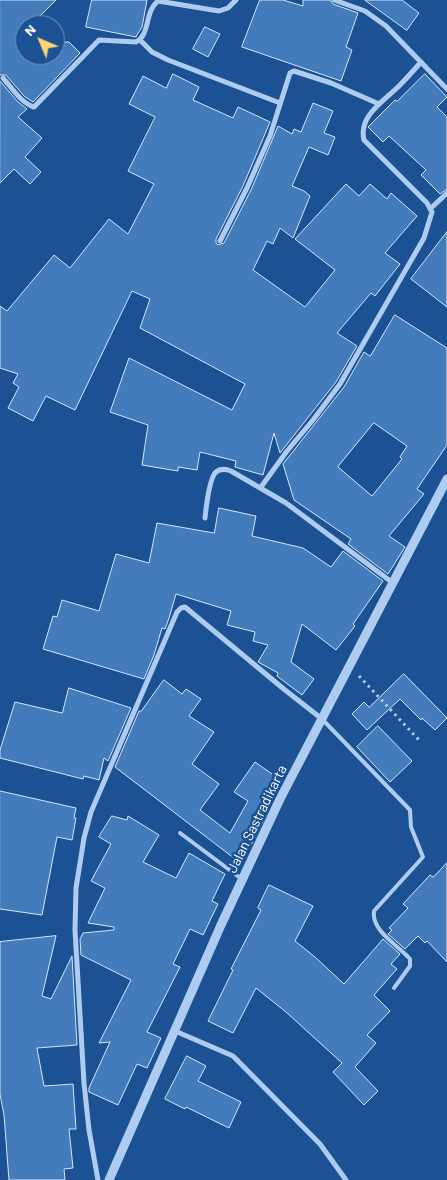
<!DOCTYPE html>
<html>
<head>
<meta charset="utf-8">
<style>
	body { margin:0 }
	#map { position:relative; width:447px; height:1180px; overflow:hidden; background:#1c5294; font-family:Barlow,sans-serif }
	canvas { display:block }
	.north { position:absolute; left:15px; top:15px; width:50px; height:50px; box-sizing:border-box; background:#1c5294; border:1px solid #7797bf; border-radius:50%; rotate:315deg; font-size:14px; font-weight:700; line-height:20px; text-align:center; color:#fff }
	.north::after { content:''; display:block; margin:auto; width:18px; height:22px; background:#ffd26c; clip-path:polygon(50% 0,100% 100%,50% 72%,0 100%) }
</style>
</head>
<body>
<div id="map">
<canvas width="447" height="1180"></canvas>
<div class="north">N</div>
</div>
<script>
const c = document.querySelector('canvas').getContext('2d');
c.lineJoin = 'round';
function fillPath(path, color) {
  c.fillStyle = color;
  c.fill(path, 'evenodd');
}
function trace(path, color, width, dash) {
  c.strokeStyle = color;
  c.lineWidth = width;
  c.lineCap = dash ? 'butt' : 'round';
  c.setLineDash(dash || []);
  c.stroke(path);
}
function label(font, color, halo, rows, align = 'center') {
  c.font = font + ' Barlow,sans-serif';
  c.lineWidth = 5;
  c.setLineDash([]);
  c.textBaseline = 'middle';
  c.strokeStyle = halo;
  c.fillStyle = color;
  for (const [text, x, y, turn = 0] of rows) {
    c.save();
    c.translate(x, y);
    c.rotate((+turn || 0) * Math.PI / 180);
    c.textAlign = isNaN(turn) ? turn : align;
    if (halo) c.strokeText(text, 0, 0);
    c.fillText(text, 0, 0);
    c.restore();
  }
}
const building = new Path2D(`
	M0,0H56L39,17L46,25H25V55H55V34L63,42H69L80,53L33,102L24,96L6,75H0Z
	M92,0H147L142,27L137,35L136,37L86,27Z
	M260,0H283L303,6V0H330L333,4L358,13L346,47L352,50L341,81L242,47Z
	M365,0H402L419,13L407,30Z
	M205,27L220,34L208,57L193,49Z
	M173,74L199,87L193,100L233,118L238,107L270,122L243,186L216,239V243L218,245L224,243L251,190L278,126L292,134L294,129L301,132L313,103L333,111L324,133L335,137L328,155L309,147L292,186L304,191L310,196L293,238L280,228L273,244L267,241L253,270L305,307L335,270L295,239L346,184L359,196L370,184L387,199L391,193L417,216L385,253L400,264L375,296L371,293L337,333L357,346L336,382L280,453L274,433L263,475L235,467L236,461L200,452L197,470L178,467V471L142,465L148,425L110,412L129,358L232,410L245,384L140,328L150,299L132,291L75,410L46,396L33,421L8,408L19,387L13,383L18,374L0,368V306L7,311L54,255L70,268L109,219L128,234L154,184L128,171L155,117L129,104L143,76L166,88Z
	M425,74L447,97L437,107L447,117V189L440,194L421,175L426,170L389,136L383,142L368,127L395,100L397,101Z
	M0,81L18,102L27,109L18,117L42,138L25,157L41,172L30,184L14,169L0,183Z
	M447,232V307L411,279Z
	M395,315L447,348V445L417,489L424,494L389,536L405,547L388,574L348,544L351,539L294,500L283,464L344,387L364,352L370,356ZM374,423L407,446L400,457L402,459L372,496L338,467Z
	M219,508L256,516L252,536L303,548L331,567L343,551L383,581L353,624L355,626L336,650L302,624L291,662L314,679L302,695L277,676L278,673L258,662L268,645L253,641L255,632L227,625L231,611L176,594L169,618L165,629L162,628L154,655L144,679L43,649L53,616L57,617L62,600L99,611L116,554L149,563L157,523L214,533Z
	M404,674L447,718L435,730L422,718L421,720L400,699L367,730L352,714L364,702L369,707Z
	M164,680L182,694L186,689L201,699L189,716L214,732L192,764L219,784L200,810L230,833L248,801L234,792L255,762L282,781L262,813L266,815L250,847L239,862L115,767L139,711H141Z
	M69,688L131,708L108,761L104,758L99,780L84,776L83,779L0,758V750L15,702L62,713Z
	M378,726L412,761L390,782L357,747Z
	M0,791L76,808L74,818H76L72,840L57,837L42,915L0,909Z
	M112,816L127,820L128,816L159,835L143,862L176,878L189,853L225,874L212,901L218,904L203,935L190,929L173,964L180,967L147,1032L161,1038L147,1068L137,1064L118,1105L89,1092V1088L110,1042L99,1043L131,980L81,955L80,939L83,933L114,930V927L88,923L105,888L91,881L111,844L99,837Z
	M447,863V962L427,941L425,943L418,936L405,949L388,934L392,930L389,928L408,908L403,904L430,875L433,877Z
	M269,885L313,906L295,941L315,957L344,984L383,939L400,954L391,964L397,969L374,995L390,1011L367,1035L376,1043L355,1067L378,1091L364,1105L333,1072L342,1063L286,1012L256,988L233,1033L208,1021L233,970L231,969L261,910L258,908Z
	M56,936L42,996L51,999L72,956L77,1045L37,1048L44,1086L73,1084L76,1129H69L73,1168L64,1169L65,1180H9L4,1115L0,1094V942Z
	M187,1056L206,1066L198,1081L241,1102L229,1128L186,1107L185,1109L165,1099Z`);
const path = new Path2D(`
	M359,676L419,740`);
const service = new Path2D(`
	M322,719L410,810L411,827L423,857L374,911C371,931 398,945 410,959V966L394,988
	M180,833L243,880`);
const minor = new Path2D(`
	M334,0L365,11L386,26L447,89
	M140,40L152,52L168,60L280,103
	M3,78C12,88 21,103 34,107L99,40L136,42C151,34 144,12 158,1L219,11L228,8L236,0
	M430,209L447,193
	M220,241L247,188L270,136L290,73L294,71L331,83L379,104
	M261,487L287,451L313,420L340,384L424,238L432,212L427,203L364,140C358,116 384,101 399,86C407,78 414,70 421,62
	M205,518C206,509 209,478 216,472C221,468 226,469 231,471L286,503L393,583
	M175,1031L233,1056L320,1144L346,1180
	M98,1180L89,1130L84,1083L75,930L76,888L84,838L91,812L177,612L181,608L185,607L285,690L322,719`);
const tertiary = new Path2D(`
	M109,1180L221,925L280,799L447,479`);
const streetNames = [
	["Jalan Sastradikarta",257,819,-64]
];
fillPath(building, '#447bbb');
trace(building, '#d4e6fb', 1);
trace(path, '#aeccef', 3, [2.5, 4]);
trace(service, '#aeccef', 4);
trace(minor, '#aeccef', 5);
trace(tertiary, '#aeccef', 9);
label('14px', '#fff', '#1c5294', streetNames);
</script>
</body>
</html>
